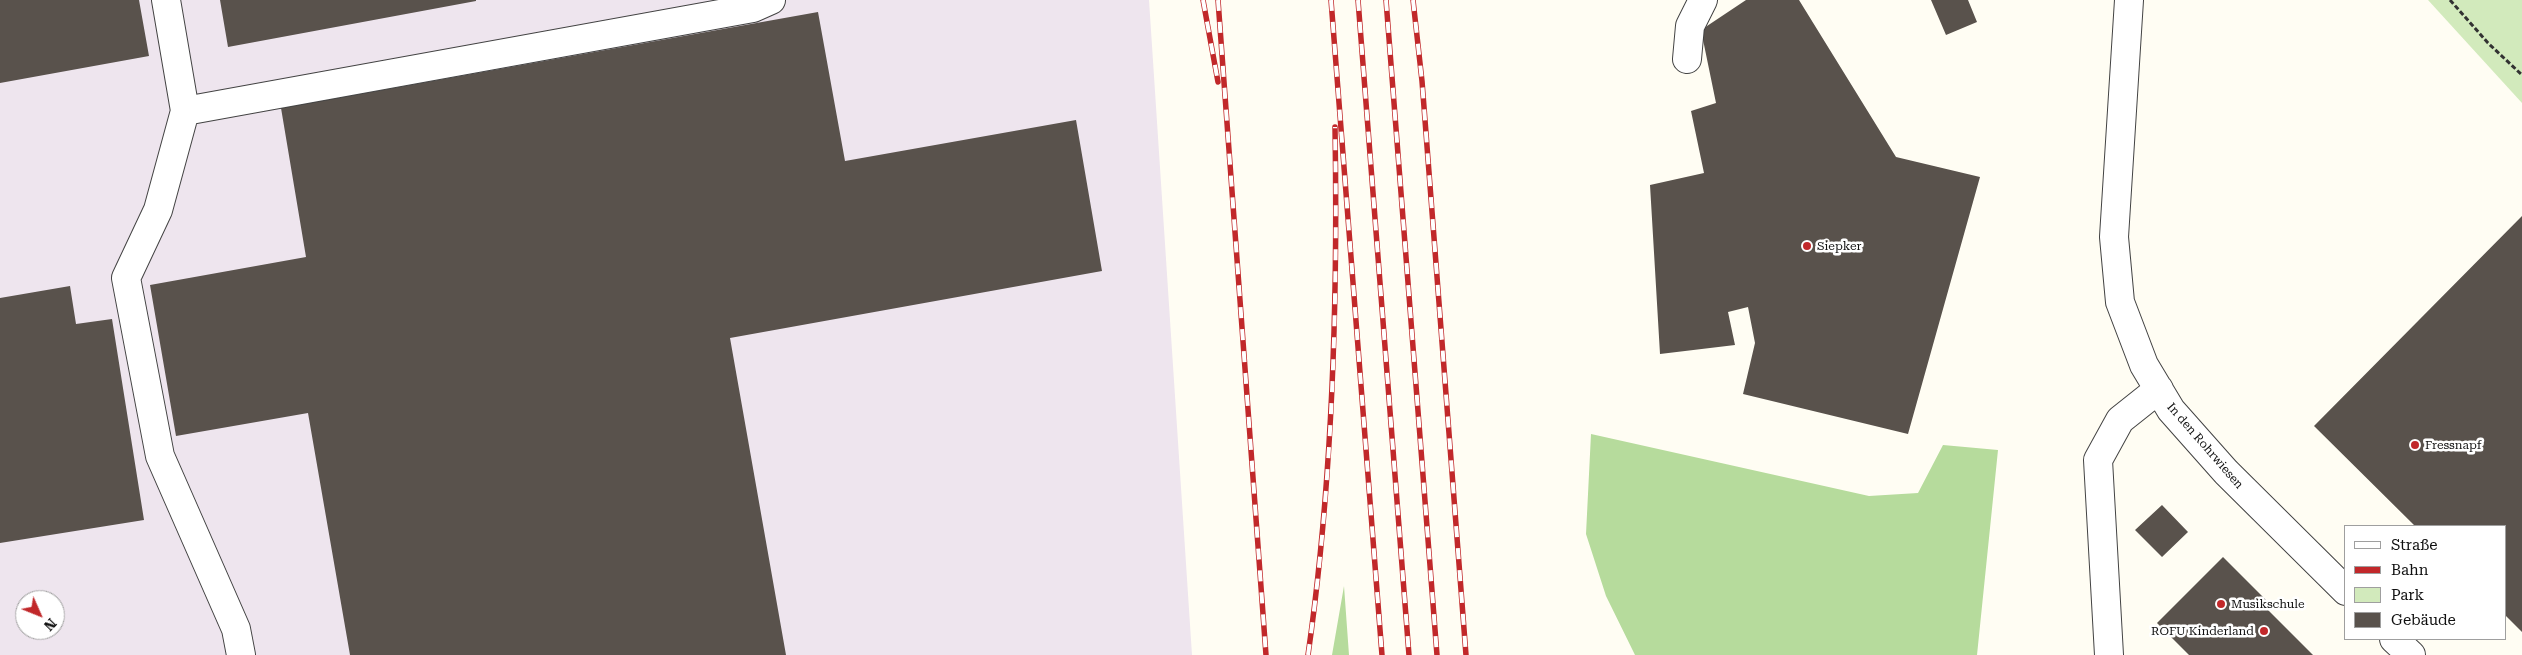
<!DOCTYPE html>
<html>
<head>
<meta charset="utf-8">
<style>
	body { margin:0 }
	#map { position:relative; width:2522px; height:655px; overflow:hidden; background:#fffdf3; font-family:"Roboto Serif",serif }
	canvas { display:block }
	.legend { position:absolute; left:2344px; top:525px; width:162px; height:115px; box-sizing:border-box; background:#fff; border:1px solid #9f9f9f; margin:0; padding:6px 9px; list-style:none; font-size:15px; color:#101010 }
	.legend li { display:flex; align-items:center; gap:10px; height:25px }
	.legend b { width:25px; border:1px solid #9f9f9f }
	.north { position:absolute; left:15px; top:590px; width:50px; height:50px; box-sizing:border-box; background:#fff; border:1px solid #9f9f9f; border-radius:50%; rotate:134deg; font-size:14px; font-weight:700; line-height:20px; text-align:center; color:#101010 }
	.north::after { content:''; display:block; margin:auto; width:18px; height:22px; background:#c1282a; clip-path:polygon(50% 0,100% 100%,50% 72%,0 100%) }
</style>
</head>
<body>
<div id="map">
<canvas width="2522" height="655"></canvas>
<ul class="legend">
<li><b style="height:6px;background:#fff"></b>Straße</li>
<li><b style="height:6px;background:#c1282a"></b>Bahn</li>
<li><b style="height:14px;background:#d2eabc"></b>Park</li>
<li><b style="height:14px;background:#59524c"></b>Gebäude</li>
</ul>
<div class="north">N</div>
</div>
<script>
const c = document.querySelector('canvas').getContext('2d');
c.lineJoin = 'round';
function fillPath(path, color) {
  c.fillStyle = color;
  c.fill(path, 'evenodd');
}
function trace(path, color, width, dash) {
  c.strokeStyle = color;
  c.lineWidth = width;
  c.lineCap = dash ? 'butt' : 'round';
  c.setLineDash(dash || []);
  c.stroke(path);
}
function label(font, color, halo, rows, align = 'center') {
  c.font = font + ' "Roboto Serif",serif';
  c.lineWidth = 5;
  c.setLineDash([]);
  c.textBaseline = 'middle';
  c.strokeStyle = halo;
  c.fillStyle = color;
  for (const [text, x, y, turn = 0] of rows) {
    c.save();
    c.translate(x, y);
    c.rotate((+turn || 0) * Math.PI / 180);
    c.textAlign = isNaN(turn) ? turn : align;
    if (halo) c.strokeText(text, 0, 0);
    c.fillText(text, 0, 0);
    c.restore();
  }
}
const industrial = new Path2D(`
	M0,0H1149L1192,655H0ZM25,600H55V630H25Z`);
const green = new Path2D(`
	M2428,0H2522V103Z`);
const forest = new Path2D(`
	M1591,434L1869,496L1918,493L1943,445L1998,450L1977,655H1635L1606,596L1586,534Z
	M1344,586L1349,655H1332Z`);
const building = new Path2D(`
	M0,0H139L149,56L0,83Z
	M220,0H476V1L228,47Z
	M1746,0H1799L1896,157L1980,177L1908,434L1743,394L1755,343L1748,307L1728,312L1735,345L1660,354L1650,185L1704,173L1691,111L1716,103L1701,30Z
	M1931,0H1968L1977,22L1946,35Z
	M818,12L845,161L1076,120L1102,271L730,338L786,655H350L308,413L176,436L150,285L306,257L281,108Z
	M2522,216V632L2506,616V526H2415L2314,426Z
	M70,286L76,324L112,319L144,520L0,543V298Z
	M2162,505L2188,532L2162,557L2135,530Z
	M2223,557L2268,602L2264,606L2313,655H2189L2157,623Z`);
const path = new Path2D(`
	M2450,0L2488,43L2522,75`);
const minor = new Path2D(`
	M166,0L185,111L158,210L126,278L160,456L236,629L241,655
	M2129,0L2114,237L2120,302L2144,365L2171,410L2226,472L2346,591
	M1687,59L1690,26L1703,0
	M185,111L753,8L771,0
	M2394,639L2411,655
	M2109,655L2098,460L2120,420L2159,389`);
const rail = new Path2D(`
	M1203,0L1218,82
	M1218,0L1266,655
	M1331,0L1382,655
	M1358,0L1409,655
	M1386,0L1437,655
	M1413,0L1422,81L1466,655
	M1308,655C1333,481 1338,303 1335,127`);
const markers = [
	[1807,246,5,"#c1282a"],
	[2415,445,5,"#c1282a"],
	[2221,604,5,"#c1282a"],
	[2264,631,5,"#c1282a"]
];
const poiNames = [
	["Siepker",1817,246],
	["Fressnapf",2425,445],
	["Musikschule",2231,604],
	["ROFU Kinderland",2254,631,"right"]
];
const streetNames = [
	["In den Rohrwiesen",2205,446,49]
];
fillPath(industrial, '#eee5ee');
fillPath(green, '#d2eabc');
fillPath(forest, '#b6db9c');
fillPath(building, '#59524c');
trace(minor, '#434343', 30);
trace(path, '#323232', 3, [5, 2.5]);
trace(minor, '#fff', 28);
trace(rail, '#c1282a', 5.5);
trace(rail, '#fff', 4, [11]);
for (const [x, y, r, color] of markers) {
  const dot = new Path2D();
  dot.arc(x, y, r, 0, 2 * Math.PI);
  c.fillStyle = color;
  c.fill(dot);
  trace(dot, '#fff', 2);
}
label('12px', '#101010', '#fff', poiNames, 'left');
label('12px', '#101010', '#fff', streetNames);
</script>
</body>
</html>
